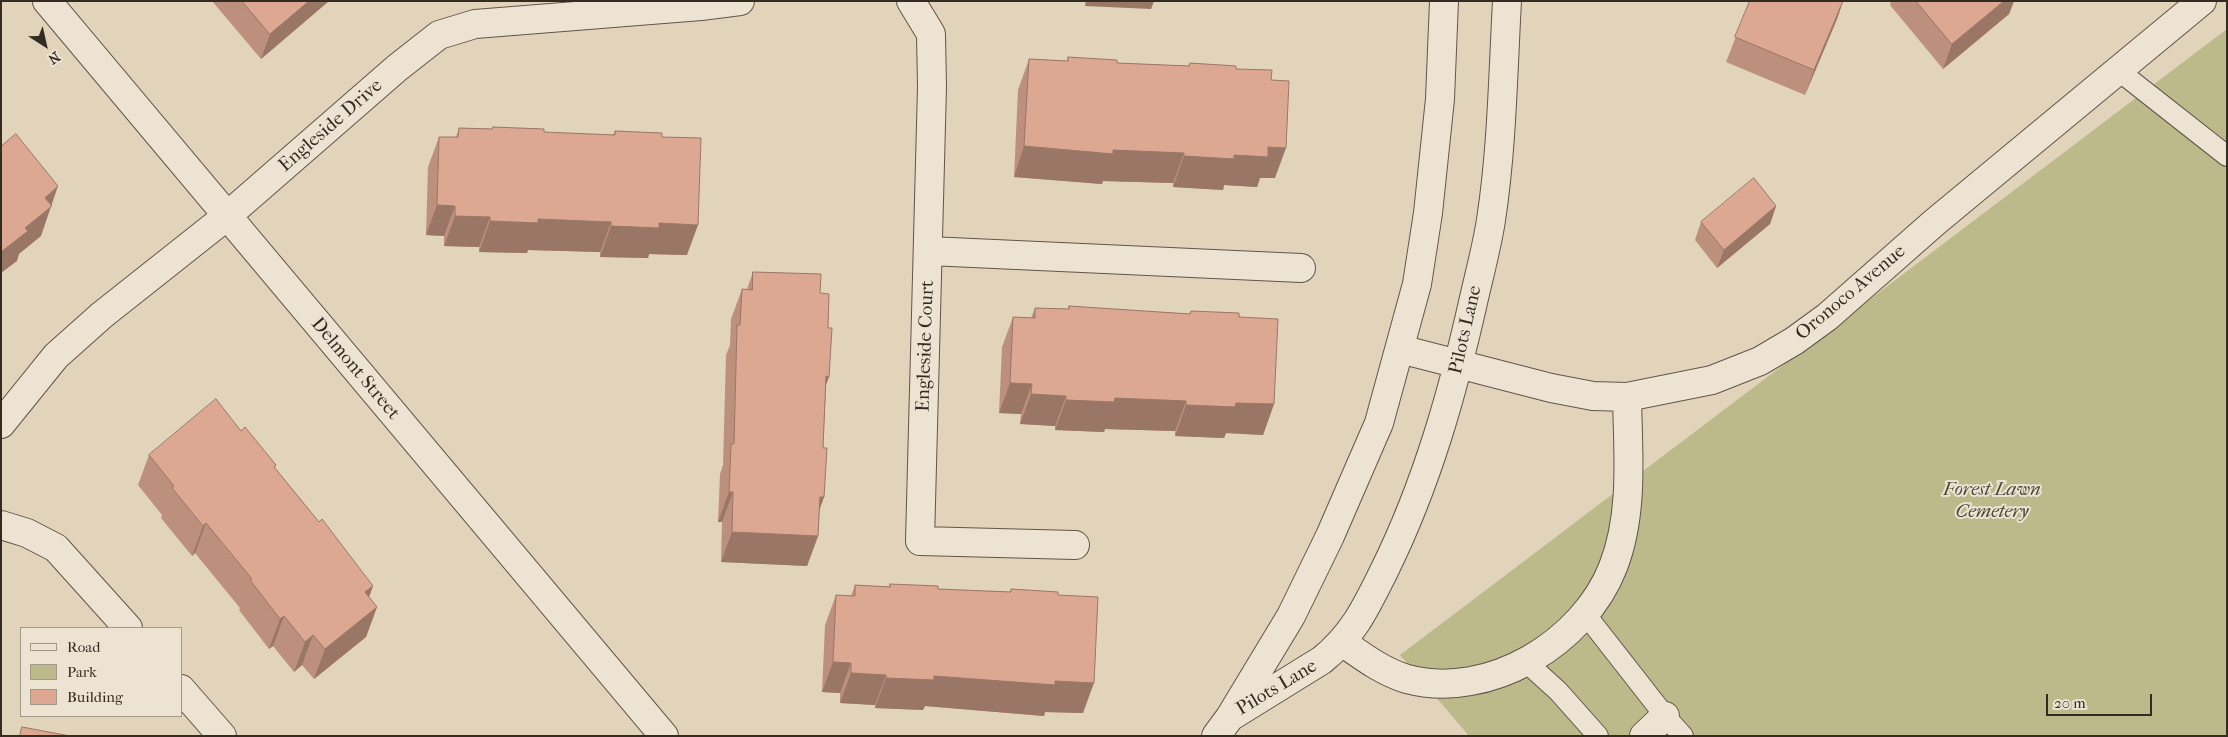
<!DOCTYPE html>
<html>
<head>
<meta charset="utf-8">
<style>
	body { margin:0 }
	#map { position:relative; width:2228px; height:737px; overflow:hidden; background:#e2d4bb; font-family:"IM FELL French Canon",serif }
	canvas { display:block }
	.frame { position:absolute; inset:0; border:2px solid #342b23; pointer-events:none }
	.legend { position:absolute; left:20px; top:627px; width:162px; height:90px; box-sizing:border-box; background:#ece3d3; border:1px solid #a2998d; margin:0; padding:6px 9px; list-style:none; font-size:15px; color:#342b23 }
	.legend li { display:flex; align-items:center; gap:10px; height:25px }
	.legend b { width:25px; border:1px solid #a2998d }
	.north { position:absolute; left:20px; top:20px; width:50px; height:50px; -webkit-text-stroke:4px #ece3d3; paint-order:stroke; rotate:145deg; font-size:14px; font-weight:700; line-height:20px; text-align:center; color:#342b23 }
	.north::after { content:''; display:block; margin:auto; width:18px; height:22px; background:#342b23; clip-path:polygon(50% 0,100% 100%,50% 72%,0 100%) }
	.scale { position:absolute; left:2046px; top:694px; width:106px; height:22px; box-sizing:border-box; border:2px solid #342b23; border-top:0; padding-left:6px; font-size:15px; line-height:18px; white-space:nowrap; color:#342b23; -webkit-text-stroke:4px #ece3d3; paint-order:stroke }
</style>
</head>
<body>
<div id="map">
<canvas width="2228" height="737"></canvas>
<div class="frame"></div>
<ul class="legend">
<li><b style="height:6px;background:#ece3d3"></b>Road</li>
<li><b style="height:14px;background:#bcba8b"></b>Park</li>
<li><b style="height:14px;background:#dca891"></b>Building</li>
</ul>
<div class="north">N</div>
<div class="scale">20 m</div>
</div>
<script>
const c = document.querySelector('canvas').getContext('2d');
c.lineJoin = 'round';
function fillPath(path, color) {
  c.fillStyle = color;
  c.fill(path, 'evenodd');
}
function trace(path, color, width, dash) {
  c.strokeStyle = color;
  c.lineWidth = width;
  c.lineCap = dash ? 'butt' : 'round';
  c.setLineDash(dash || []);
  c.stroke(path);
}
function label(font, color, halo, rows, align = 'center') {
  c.font = font + ' "IM FELL French Canon",serif';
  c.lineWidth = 4;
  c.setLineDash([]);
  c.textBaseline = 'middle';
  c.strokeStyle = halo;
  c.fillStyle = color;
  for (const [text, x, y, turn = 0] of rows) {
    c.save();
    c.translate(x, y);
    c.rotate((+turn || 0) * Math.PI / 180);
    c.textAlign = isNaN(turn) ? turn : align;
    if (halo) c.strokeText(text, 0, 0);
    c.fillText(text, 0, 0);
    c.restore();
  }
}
const green = new Path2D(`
	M2227,29V736H1469L1400,655Z`);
const service = new Path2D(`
	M2119,71L2227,156
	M1586,615L1665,716L1683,736
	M1526,662L1558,691L1598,736`);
const minor = new Path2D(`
	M47,1L664,736
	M911,1L931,34L932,87L920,541L1075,545
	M929,251L1301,268
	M1400,349L1551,388L1593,396L1627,397L1712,380L1760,361L1794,341L1827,317L1935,222L2202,1
	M1,424L56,356L102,315L227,216L397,68L439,35L475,24L701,6L740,1
	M1,525L27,533L56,548L128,628
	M1342,642C1362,656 1383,672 1407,679C1489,701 1584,642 1613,567C1634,514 1628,453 1627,397
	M181,689L222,736
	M1230,717L1322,660C1354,634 1366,607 1384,571C1427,484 1453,392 1474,298C1480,272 1487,246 1491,220C1502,148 1503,74 1507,1
	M1216,736L1230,717L1291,616L1330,536L1379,423L1417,284L1428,213L1440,99L1444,1
	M1644,736L1665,716`);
const wall = new Path2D(`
	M212,1H329L261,59Z
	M1750,1H1843L1837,19L1805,95L1726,62Z
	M1891,1H2014L2009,14L1943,69L1890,5Z
	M1068,57L1117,63L1188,66L1190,63L1236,69L1271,80L1275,178H1260L1257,187L1224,185L1223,190L1173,187V183L1103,181L1102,184L1014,177L1018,90L1029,59L1067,61Z
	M493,127L544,132L613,135L615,131L662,137L687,255L649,254L648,258L600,257V252L528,250L527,253L479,252V247L444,246V236L426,235L428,167L439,137H456L459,128L492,129Z
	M1776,206L1770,224L1717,268L1695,240L1701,222Z
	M753,272L820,293L826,386L823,448L824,497L819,511L818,536L807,566L721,562L722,522H718L720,474L723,465L726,355L730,345L731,319L742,289H747Z
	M1069,306L1189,314L1191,311L1239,317L1274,404L1263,435L1226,433L1224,438L1175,436V431L1105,429L1104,432L1055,430V426L1020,424L1021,414L999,413L1002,347L1013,317L1031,318L1035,308L1068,309Z
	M241,431L276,465L275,468L319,522L373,586L369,597L377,607L366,637L314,679L302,665L294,672L273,646L269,649L239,610L240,608L195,553L192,556L161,518L162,515L138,485L149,455Z
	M890,584L938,589L1010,592L1011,589L1058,595L1083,713L1045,712L1044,716L925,706L923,710L875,708V705L840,703V693L822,692L825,625L836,595L851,596L855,585L889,587Z`);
const shadedWall = new Path2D(`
	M309,1H329L261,59L270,34Z
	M1086,1H1154L1151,9L1085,6Z
	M1843,1L1837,19L1805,95L1814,70Z
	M2004,1H2014L2009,14L1943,69L1952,44Z
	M1024,146L1113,150L1184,153L1173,183L1103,181L1102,184L1014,177Z
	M1268,147L1286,148L1275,178H1260L1257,187L1224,185L1223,190L1173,187L1184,156L1234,155Z
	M58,186L41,236L19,254L17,261L1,273V252L25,228L45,198Z
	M437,205L455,206L444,236L426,235Z
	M1776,206L1770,224L1717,268L1724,250Z
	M455,216L490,217L479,247L444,246Z
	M538,219L611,222L600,252L528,250L527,253L479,252L490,221Z
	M659,223L698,225L687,255L649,254L648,258L600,257L611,226Z
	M826,376L829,377L818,407Z
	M1010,383L1032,384L1021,414L999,413Z
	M1031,394L1066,396L1055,426L1020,424Z
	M1115,398L1186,401L1175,431L1105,429L1104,432L1055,430L1066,400Z
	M1236,403L1274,404L1263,435L1226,433L1224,438L1175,436L1186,405Z
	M729,492H733L722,522H718Z
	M820,497H824L813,527Z
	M206,523L195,553L192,556L203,526Z
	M732,532L818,536L807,566L721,562Z
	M373,586L362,616L365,592Z
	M377,607L366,637L314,679L325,649Z
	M284,616L273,646L269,649L280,619Z
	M313,635L302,665L294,672L305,642Z
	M833,662L851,663L840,693L822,692Z
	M851,673L886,675L875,705L840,703Z
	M934,676L1055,681L1094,683L1083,713L1045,712L1044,716L925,706L923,710L875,708L886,678Z`);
const building = new Path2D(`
	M242,1H309L270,34Z
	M1750,1H1843L1814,70L1735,37Z
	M1916,1H2004L1952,44Z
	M1068,57L1117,60V63L1189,66L1190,63L1236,66V69L1272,70L1271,80L1289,81L1286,148L1268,147V157L1234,155V159L1184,156V153L1113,150V154L1024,146L1029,59L1068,61Z
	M493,127L544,129V132L615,135V131L662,133V137L701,138L698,225L659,223V228L611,226V222L538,219V223L490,221V217L455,216V206L437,205L439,137H458L459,128L492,129Z
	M16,134L58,186L45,198L52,206L25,228L28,231L1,252V143L2,145Z
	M1754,178L1776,206L1724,250L1701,222Z
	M753,272L821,274L820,293L829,294L828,328H832L829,377L826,376L823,448H827L824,497H820L818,536L732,532L733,492H729L731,444H734L737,325H740L742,289L752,290Z
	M1069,306L1190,314L1191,311L1239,313V317L1278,319L1274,404L1236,403L1235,407L1186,405V401L1115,398L1114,402L1066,400V396L1031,394L1032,384L1010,383L1013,317L1035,318V308L1069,309Z
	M216,399L241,431L245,427L276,465L274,467L319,522L322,519L373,586L365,592L377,607L325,649L313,635L305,642L284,616L280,619L250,580L252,579L206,523L203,526L172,488L174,486L149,455Z
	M890,584L938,586V589L1011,592V589L1058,592V595L1098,597L1094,683L1055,681V685L934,676V680L886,678V675L851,673V663L833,662L836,595L855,596V585L890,587Z
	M22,727L70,736H20Z`);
const streetNames = [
	["Engleside Drive",331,126,-41],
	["Oronoco Avenue",1851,293,-40],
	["Pilots Lane",1466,330,-77],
	["Engleside Court",926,346,-88],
	["Delmont Street",355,369,50],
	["Pilots Lane",1277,688,-31]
];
const parkNames = [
	["Forest Lawn",1992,490],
	["Cemetery",1992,512]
];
fillPath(green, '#bcba8b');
trace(service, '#605549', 22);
trace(minor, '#605549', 30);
trace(service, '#ece3d3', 20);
trace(minor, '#ece3d3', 28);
fillPath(wall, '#bd907d');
fillPath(shadedWall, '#9a7666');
fillPath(building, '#dca891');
trace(building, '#9a7666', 1);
label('19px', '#342b23', '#ece3d3', streetNames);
label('italic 19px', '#4f4838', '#ece3d3', parkNames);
</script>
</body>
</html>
